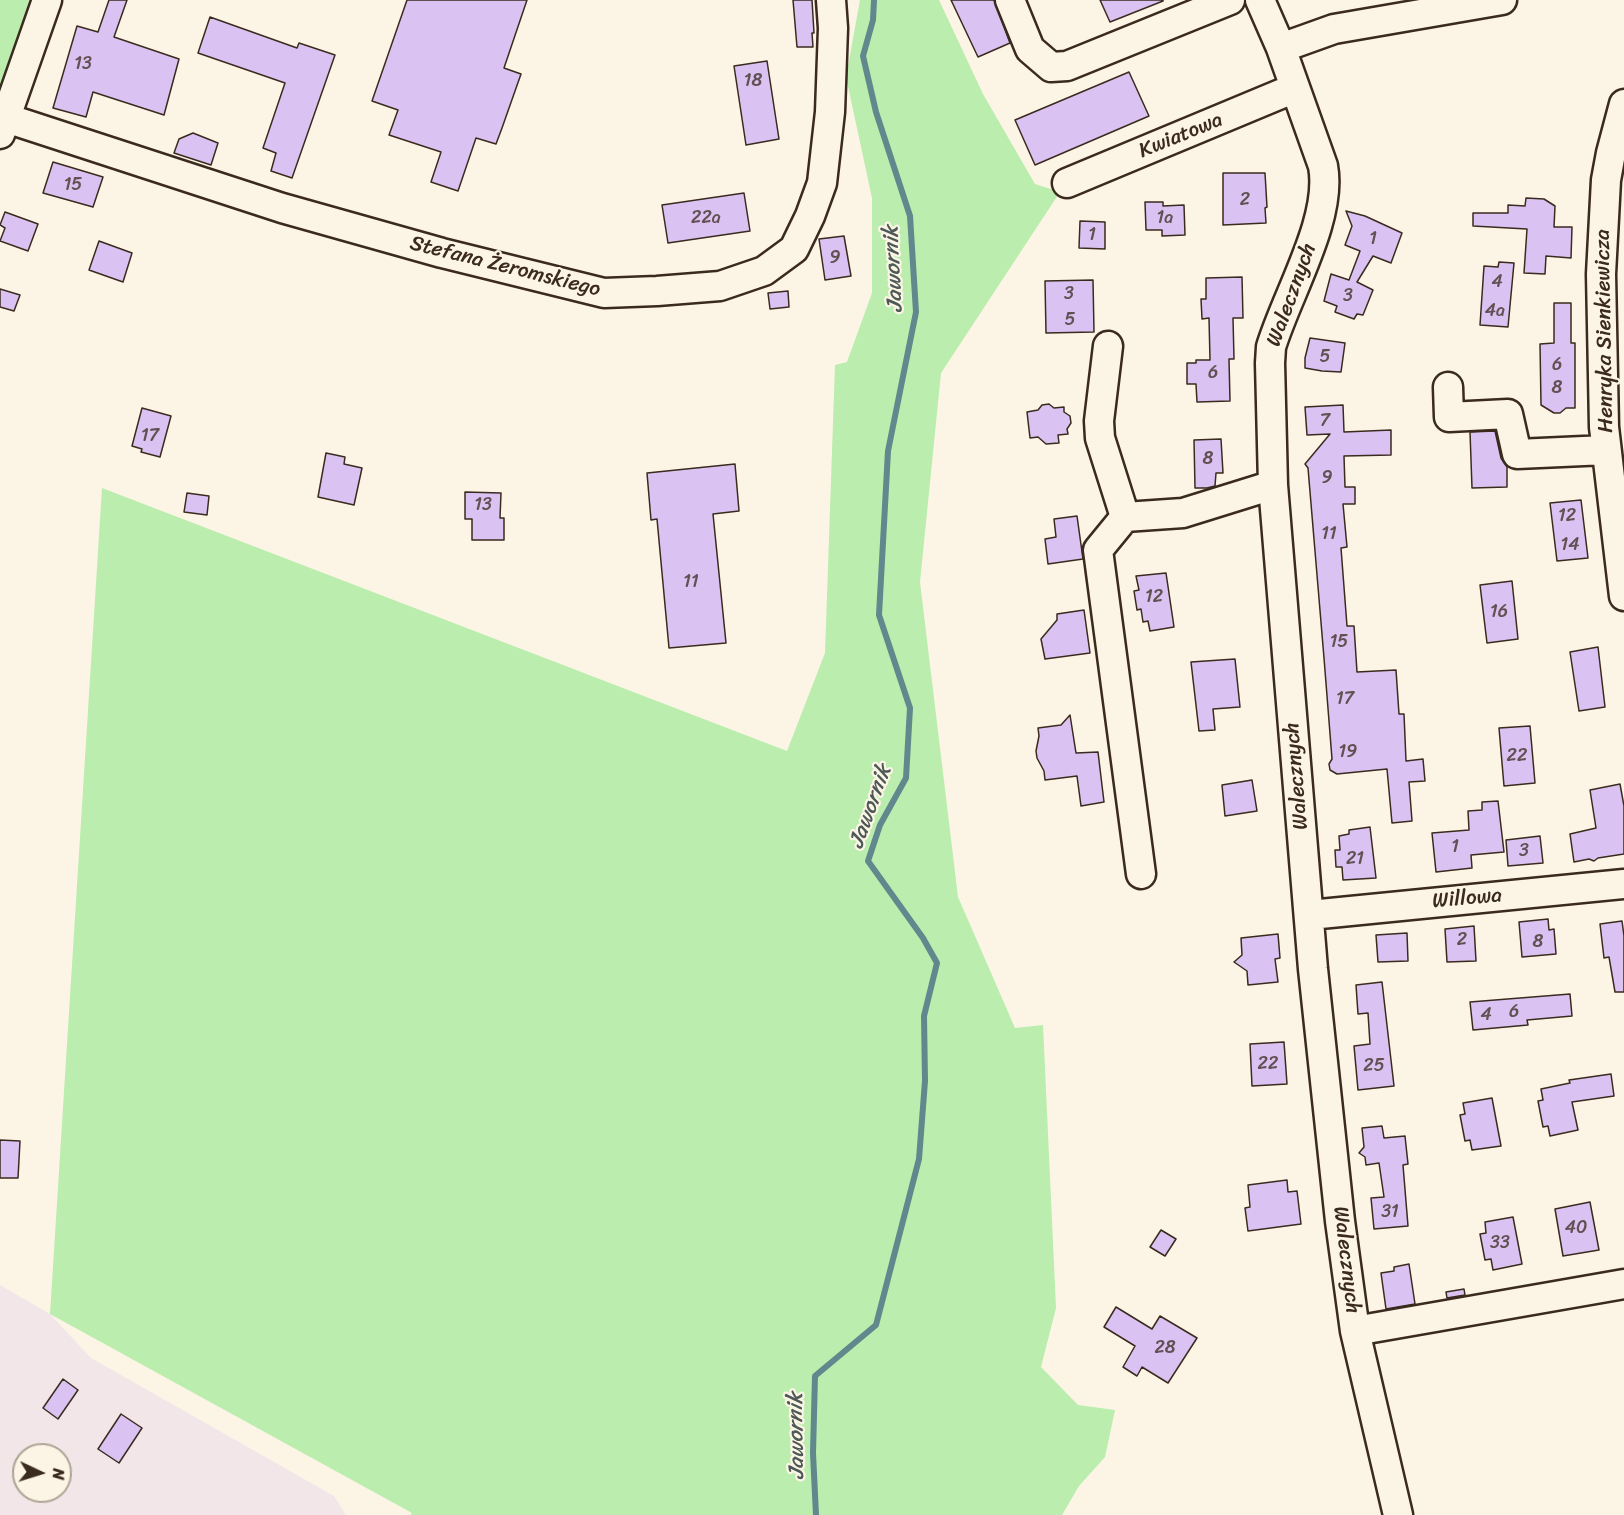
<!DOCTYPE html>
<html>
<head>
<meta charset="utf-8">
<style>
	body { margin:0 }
	#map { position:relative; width:1624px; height:1515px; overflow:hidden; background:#fcf5e5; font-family:Sriracha,sans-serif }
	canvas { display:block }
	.north { position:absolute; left:12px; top:1443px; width:60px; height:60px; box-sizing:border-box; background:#fcf5e5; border:2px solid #afa495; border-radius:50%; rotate:94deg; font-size:16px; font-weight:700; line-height:24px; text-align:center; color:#3b2a1e }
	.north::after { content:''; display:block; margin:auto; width:21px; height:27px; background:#3b2a1e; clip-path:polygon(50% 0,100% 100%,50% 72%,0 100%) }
</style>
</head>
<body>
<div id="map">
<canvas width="1624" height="1515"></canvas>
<div class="north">N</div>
</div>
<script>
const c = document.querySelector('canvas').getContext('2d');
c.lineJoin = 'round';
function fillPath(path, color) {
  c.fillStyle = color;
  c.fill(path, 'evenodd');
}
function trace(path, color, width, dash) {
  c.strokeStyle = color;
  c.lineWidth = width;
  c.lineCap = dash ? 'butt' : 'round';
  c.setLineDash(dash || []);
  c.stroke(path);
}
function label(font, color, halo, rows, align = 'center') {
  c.font = font + ' Sriracha,sans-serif';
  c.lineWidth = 4.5;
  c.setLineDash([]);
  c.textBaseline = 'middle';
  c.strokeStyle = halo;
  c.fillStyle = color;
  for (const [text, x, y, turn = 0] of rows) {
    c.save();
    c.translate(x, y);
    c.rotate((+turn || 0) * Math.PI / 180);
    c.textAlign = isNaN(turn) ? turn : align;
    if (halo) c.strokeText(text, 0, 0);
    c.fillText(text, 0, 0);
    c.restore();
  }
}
const built = new Path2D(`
	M0,1285L50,1314L91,1358L334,1496L346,1515H0ZM24,1455H60V1491H24Z`);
const green = new Path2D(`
	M0,0H30L0,86Z
	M860,0H939L983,94L1035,184L1060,192L941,373L920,582L958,897L1015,1028L1043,1025L1056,1308L1041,1367L1078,1405L1115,1410L1105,1457L1079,1486L1062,1515H410L412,1513L50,1314L102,488L787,751L825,653L835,365L847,362L872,293V198L846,77Z`);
const stream = new Path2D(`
	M816,1515L813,1453L815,1376L876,1325L919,1159L925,1081L924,1016L937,963L923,938L868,861L880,825L906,778L910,708L879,615L888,451L916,312L910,216L876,112L863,56L873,20L874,0`);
const building = new Path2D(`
	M109,0H127L114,37L179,59L164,115L93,92L86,117L53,108L77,26L98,32Z
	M407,0H527L504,68L521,74L502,128L496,144L476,138L458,191L431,182L441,152L389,135L398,110L372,101Z
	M793,0H812L814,33H812L813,47H797Z
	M951,0H994L1010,43L978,57Z
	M1100,0H1163V1L1110,22Z
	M210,17L297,48L299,43L335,55L292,178L271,171L276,153L263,148L285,83L198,53Z
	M767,61L779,139L746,145L734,66Z
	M1129,72L1149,116L1035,165L1015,120Z
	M193,133L218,143L211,165L174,153L179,139Z
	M53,162L103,177L93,207L43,193Z
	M1223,173H1265L1267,207L1265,208L1266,223L1223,225Z
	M744,193L750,231L668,243L662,205Z
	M1526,198L1544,199L1555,206L1554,227H1572L1571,258L1546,256L1545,274L1524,273L1527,229L1473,226V213H1508V205L1525,206Z
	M1145,202H1163V206L1184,205L1185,235L1162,236V230H1146Z
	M1346,211L1365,216L1402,233L1391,263L1373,256L1357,282L1373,290L1363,315L1357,314L1354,319L1335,312L1337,306L1324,301L1331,274L1349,280L1360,251L1345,245L1352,226Z
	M5,212L38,224L28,251L0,241L5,228L0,225Z
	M1080,221L1105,222V249L1079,248Z
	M844,236L851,276L825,280L819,239Z
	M99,241L132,253L123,282L89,270Z
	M1499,262L1514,263L1508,327L1480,325L1484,266L1498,267Z
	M1242,277L1243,318H1233L1234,359H1229L1230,401L1197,402L1196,384H1187V363H1196V360H1210L1209,318L1202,319L1201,299H1206V278Z
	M1093,280L1094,332L1046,333L1045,281Z
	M0,289L20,295L14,311L0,307Z
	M788,291L789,307L770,309L768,293Z
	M1554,303H1571V343H1575V408H1566L1560,413H1554L1541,405L1540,344L1554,343Z
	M1310,338L1345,343L1341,372L1322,371L1305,368V358Z
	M1049,404L1054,408L1064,407V412L1070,416L1071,423L1067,429L1068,434L1058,435L1059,443L1046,444L1038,437L1030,438L1027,412L1038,410L1042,405Z
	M1343,405L1344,432L1391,430V455L1344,456L1345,487H1355V504H1343L1347,547L1341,548L1347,626H1354L1357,672L1396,670L1399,714H1404L1406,761L1423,759L1425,781L1409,782L1412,821L1392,823L1387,769L1337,774L1330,770L1329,764L1332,759L1324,658L1308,468L1305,464L1330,434L1307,435L1305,407Z
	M142,408L171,416L160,457L141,452L142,449L132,446Z
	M1495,431L1501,458L1507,467V487L1472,488L1470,432Z
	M1221,439L1223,473H1216L1215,486L1207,488H1195L1194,440Z
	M326,453L345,457L344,464L362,468L354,505L318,497Z
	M735,464L739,511L713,514L726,643L669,648L657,519L651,520L647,473Z
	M465,492L501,493L500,518H504V540H472V519H465Z
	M187,493L209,496L207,515L184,512Z
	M1581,500L1588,558L1557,561L1550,503Z
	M1077,516L1083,559L1048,564L1045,539L1056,537L1054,519Z
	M1166,573L1174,627L1150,631L1148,621L1143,622L1141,609L1137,610L1134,591L1139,590L1136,576Z
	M1512,581L1518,639L1487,643L1480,585Z
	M1084,610L1090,653L1045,659L1041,639L1057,620V614Z
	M1598,647L1605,707L1579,711L1570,652Z
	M1235,659L1240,707L1213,709L1215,730L1199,731L1191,662Z
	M1070,715L1076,753L1098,752L1104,802L1081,806L1077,776L1045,780L1044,771L1037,758L1036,751L1039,736L1038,728L1061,725Z
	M1530,726L1535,783L1504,786L1499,728Z
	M1252,780L1257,811L1225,816L1222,785Z
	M1620,784L1624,806V854L1598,858L1594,861L1589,859L1574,862L1570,834L1596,828L1590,790Z
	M1498,801L1504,852L1471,855L1472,868L1436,872L1432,833L1469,830L1468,811L1482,810V802Z
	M1370,827L1376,878L1343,880L1342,867H1336L1335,850H1340L1339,836L1349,834V830Z
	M1540,836L1543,863L1508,866L1506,840Z
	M1548,919L1549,930L1554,929L1556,954L1522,957L1519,922Z
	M1622,921L1624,936V992H1615L1609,957L1604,958L1600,924Z
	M1474,926L1476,961L1447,962L1445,929Z
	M1407,933L1408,961L1378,962L1376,935Z
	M1278,934L1280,958L1275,959L1278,982L1248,985L1247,971L1234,962L1242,955L1241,938Z
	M1382,982L1394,1086L1358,1090L1354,1046L1370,1044L1368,1013L1358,1014L1356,985Z
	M1570,994L1572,1016L1527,1020L1528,1025L1473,1030L1470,1002Z
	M1284,1042L1287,1084L1252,1086L1250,1044Z
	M1611,1074L1614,1096L1572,1102L1578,1130L1550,1136L1548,1126L1543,1127L1538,1101L1543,1100L1541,1089L1570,1083L1569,1080Z
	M1492,1098L1501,1146L1472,1150L1470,1140L1465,1141L1460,1115L1465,1114L1463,1103Z
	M1382,1126L1384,1138L1405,1136L1408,1164L1403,1165L1408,1226L1374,1229L1371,1198L1384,1197L1379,1163L1366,1165L1365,1157L1359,1153L1364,1147L1362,1128Z
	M0,1140L20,1141L18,1178H0Z
	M1287,1180L1288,1192L1297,1191L1301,1224L1248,1231L1245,1208L1250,1207L1248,1185Z
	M1590,1202L1599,1250L1563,1256L1555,1209Z
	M1513,1217L1522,1264L1493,1270L1491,1259L1485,1260L1480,1234L1486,1233L1485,1222Z
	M1161,1230L1176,1239L1165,1256L1150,1247Z
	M1409,1264L1415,1304L1386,1309L1381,1273L1394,1271V1267Z
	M1464,1289L1465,1295L1447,1298L1446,1292Z
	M1116,1307L1152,1329L1160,1316L1197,1338L1168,1383L1142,1367L1137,1376L1123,1367L1135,1346L1104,1327Z
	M63,1379L78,1390L58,1419L43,1408Z
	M121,1414L142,1428L119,1463L98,1449Z`);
const minor = new Path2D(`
	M1010,0L1030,49L1051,67L1067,66L1230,0
	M1260,0L1281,48L1323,166C1333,219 1287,294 1271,347L1270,363L1273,485L1313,969L1340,1221L1355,1331L1398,1515
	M1281,48L1334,29L1502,0
	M1624,104L1611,153L1606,180L1601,274L1604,427L1624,596
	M6,118L282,208L442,253L604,293L657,291L720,286L764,271L794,249L810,216L822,183L830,112L833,28L831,0
	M0,134L47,0
	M1067,183L1295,88
	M1108,346L1099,421L1100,438L1125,517
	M1448,387L1449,417L1508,414L1517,454L1606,450
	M1141,874L1098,550L1125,517L1183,513L1273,485
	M1310,915L1624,884
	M1355,1331L1624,1284`);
const numberNames = [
	["13",83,64],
	["18",753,81],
	["15",73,185],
	["2",1245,200],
	["22a",706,218],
	["1a",1165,218],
	["1",1092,235],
	["1",1373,239],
	["9",835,258],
	["4",1497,282],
	["3",1069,294],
	["3",1348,296],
	["4a",1495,311],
	["5",1070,320],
	["5",1325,357],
	["6",1557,365],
	["6",1213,373],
	["8",1557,388],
	["7",1325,421],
	["17",150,436],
	["8",1208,459],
	["9",1327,478],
	["13",483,505],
	["12",1567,516],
	["11",1329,534],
	["14",1570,545],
	["11",691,582],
	["12",1154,597],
	["16",1499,612],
	["15",1339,642],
	["17",1345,699],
	["19",1348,752],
	["22",1517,756],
	["1",1455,847],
	["3",1524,851],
	["21",1355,859],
	["2",1462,940],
	["8",1538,942],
	["6",1514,1012],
	["4",1486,1015],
	["22",1268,1064],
	["25",1374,1066],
	["31",1390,1212],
	["40",1576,1228],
	["33",1500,1243],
	["28",1165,1348]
];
const streetNames = [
	["Kwiatowa",1181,136,-22],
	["Stefana Żeromskiego",505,267,14],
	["Walecznych",1292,295,-70],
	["Henryka Sienkiewicza",1605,331,-91],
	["Walecznych",1297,776,-95],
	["Willowa",1467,899,-5],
	["Walecznych",1346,1260,83]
];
const waterNames = [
	["Jawornik",894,269,-93],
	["Jawornik",871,807,-70],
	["Jawornik",797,1436,-91]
];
fillPath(built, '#f2e6e9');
fillPath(green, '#baedae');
trace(stream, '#60888d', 6);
fillPath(building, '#dac3f3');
trace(building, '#3b2a1e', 1.5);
trace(minor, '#3b2a1e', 33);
trace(minor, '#fcf5e5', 28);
label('18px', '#635053', null, numberNames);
label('21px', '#3b2a1e', '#fcf5e5', streetNames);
label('italic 22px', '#4d5956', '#fcf5e5', waterNames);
</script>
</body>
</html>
